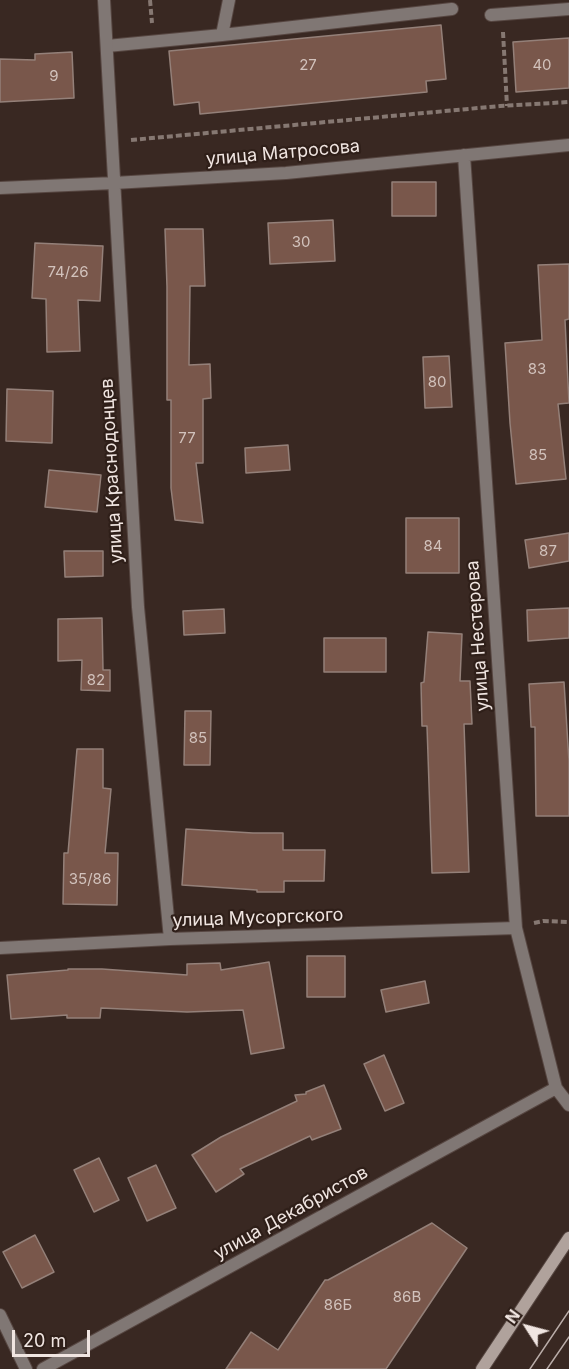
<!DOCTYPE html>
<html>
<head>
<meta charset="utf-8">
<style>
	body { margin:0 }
	#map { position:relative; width:569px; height:1369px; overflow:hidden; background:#392822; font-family:Inter,sans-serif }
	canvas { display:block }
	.north { position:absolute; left:497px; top:1297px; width:60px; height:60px; -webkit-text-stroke:4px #2f1f19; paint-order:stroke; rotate:306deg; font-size:16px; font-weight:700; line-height:24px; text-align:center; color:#f0e5e1 }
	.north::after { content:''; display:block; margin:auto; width:21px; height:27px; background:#f0e5e1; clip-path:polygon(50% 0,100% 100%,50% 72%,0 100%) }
	.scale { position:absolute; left:12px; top:1330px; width:78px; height:27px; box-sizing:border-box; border:3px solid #f0e5e1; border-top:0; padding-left:8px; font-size:18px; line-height:21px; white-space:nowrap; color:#f0e5e1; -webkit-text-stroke:4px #2f1f19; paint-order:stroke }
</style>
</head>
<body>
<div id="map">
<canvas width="569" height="1369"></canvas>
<div class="north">N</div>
<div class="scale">20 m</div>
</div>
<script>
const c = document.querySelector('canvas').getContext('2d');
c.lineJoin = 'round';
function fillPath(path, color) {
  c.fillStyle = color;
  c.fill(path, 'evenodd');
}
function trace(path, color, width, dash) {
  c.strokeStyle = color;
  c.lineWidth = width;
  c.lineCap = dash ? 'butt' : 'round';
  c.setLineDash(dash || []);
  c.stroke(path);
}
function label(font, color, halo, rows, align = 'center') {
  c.font = font + ' Inter,sans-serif';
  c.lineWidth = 4.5;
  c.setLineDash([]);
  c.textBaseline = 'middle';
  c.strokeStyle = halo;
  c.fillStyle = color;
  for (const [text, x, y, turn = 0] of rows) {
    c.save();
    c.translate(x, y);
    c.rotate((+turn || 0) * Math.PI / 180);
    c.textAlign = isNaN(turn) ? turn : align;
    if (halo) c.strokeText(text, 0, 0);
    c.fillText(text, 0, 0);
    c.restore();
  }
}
const building = new Path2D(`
	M441,25L446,79L426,81L427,92L200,114L199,102L174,105L169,51Z
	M569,38V88L516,92L513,42Z
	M72,52L74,98L0,102V59L35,60V54Z
	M392,182H436V216H392Z
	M333,220L335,261L270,264L268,223Z
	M165,229H203L205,286H190L189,365L210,364L211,398L203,399V463H196L203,523L175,520L171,488V400H167V287Z
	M35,243L103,246L100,301L78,300L80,351L47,352L46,299L32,298Z
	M569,264V319L565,320L569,403L558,404L566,479L516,484L510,423L505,343L542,340L538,265Z
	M449,356L452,407L425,408L423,357Z
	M7,389L53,391L52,443L6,441Z
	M288,445L290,470L246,473L245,448Z
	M49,470L101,475L97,512L45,507Z
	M406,518H459V573H406Z
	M569,533V561L529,568L525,540Z
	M64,551H103V576L65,577Z
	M569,608V638L528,641L527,610Z
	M224,609L225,633L184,635L183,611Z
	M102,618L103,670H110V691L81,690L82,660L58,661V619Z
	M428,632L462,634L460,681H470L472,724H464L469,872L432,873L427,726H422L421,683L424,682Z
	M324,638H386V672H324Z
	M564,682L569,761V816H536L535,727H531L529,684Z
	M185,711H211L210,765H184Z
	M77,749H103V788L111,789L105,853H118L117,905L63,904L64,853H68Z
	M186,829L253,833H283V850H325L324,881H284V892H257V890L182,885Z
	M307,956H345V997H307Z
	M269,962L284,1048L251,1054L243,1010L187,1012L101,1008L100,1018H67V1015L11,1019L7,975L68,970V969H102L187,975V964L220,963L221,970Z
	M425,981L429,1003L386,1012L381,990Z
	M384,1055L404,1103L385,1111L364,1064Z
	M324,1085L341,1129L312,1140L310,1136L240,1169L244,1174L216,1192L192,1155L221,1137L297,1101L295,1095L306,1094V1092Z
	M99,1158L119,1200L94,1212L74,1170Z
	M156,1165L176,1208L147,1221L128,1178Z
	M432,1223L467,1248L386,1369H226L251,1332L278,1350L325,1280H328Z
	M35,1235L54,1272L22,1288L3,1252Z`);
const path = new Path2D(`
	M150,0L152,23
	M503,32L507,106
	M131,140L500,106L569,102
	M534,923L543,921L569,922`);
const lane = new Path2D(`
	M491,15L569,9
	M222,35L229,0
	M107,46L222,35L452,9`);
const street = new Path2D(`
	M104,0L138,607L170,939
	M464,155L516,928L556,1088L569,1105
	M0,188L114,183L286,173L569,145
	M0,948L170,939L516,928
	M0,1315L26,1369
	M43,1369L556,1088`);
const secondary = new Path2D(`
	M482,1369L569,1238`);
const tram = new Path2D(`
	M530,1369L569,1311
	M547,1369L569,1337`);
const numberNames = [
	["27",308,65],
	["40",542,65],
	["9",54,76],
	["30",301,242],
	["74/26",68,272],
	["83",537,369],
	["80",437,382],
	["77",187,438],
	["85",538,455],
	["84",433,546],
	["87",548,551],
	["82",96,680],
	["85",198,738],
	["35/86",90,879],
	["86В",407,1297],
	["86Б",338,1305]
];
const streetNames = [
	["улица Матросова",283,153,-5],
	["улица Краснодонцев",112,471,-93],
	["улица Нестерова",478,636,-94],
	["улица Мусоргского",258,918,-2],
	["улица Декабристов",291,1213,-29]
];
fillPath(building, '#79574b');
trace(building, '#948079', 1.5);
trace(lane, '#564641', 14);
trace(street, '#564641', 14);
trace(secondary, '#564641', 14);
trace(path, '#867872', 4, [6, 3]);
trace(lane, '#807774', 12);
trace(street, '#807774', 12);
trace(secondary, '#b0a29c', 12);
trace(tram, '#baada9', 1.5);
label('15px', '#d2c2bc', null, numberNames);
label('18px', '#f0e5e1', '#2f1f19', streetNames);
</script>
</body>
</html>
